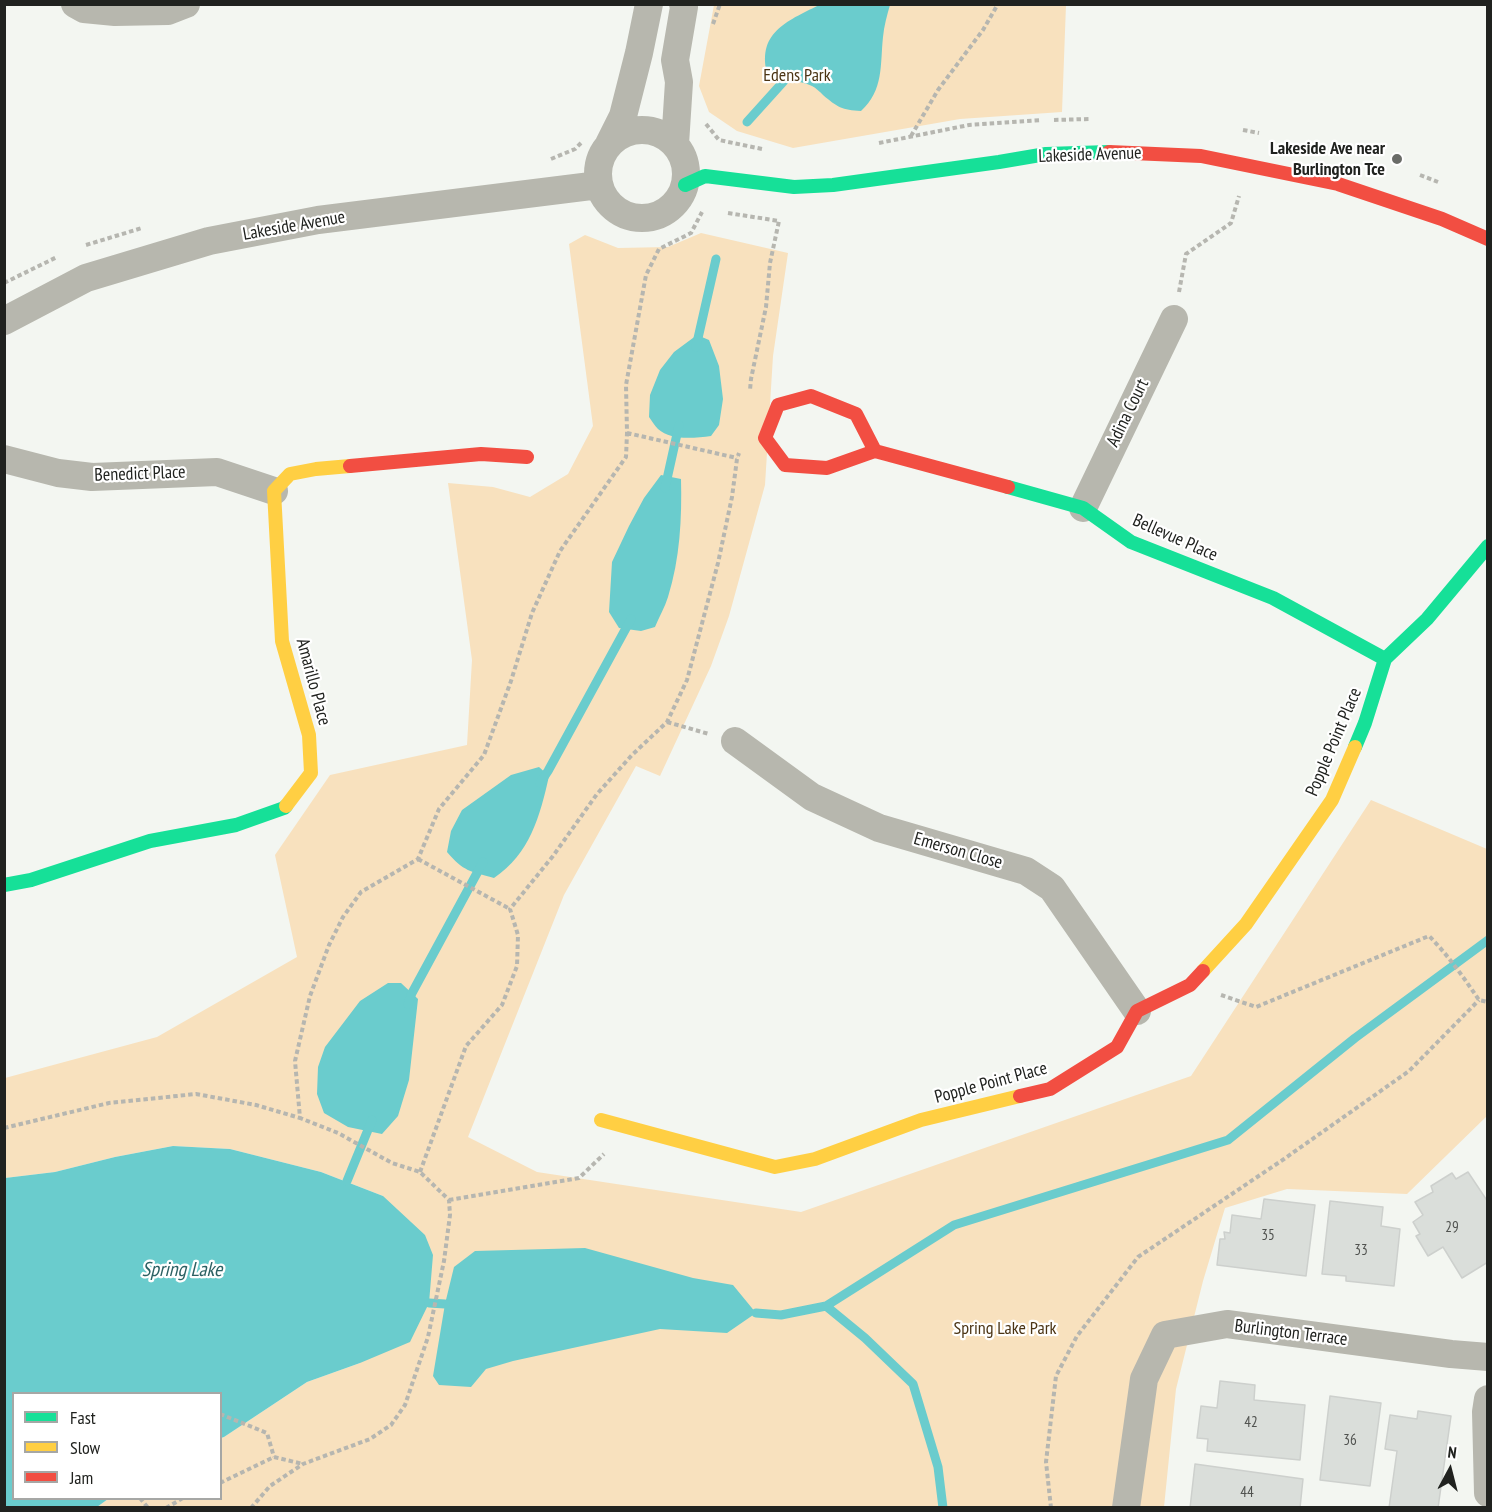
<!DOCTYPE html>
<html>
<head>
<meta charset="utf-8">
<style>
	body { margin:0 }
	#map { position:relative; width:1492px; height:1512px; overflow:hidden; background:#f3f6f1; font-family:"PT Sans Narrow",sans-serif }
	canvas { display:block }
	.frame { position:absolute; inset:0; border:6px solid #20221f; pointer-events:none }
	.legend { position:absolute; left:12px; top:1392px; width:210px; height:108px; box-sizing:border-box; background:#fff; border:2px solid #a6a7a5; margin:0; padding:8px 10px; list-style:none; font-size:18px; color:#20221f }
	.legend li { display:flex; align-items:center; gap:12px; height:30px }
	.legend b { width:30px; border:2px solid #a6a7a5 }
	.north { position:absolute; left:1420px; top:1440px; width:60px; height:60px; -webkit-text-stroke:4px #fff; paint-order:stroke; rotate:7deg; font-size:16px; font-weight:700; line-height:24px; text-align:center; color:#20221f }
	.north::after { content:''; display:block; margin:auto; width:21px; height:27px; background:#20221f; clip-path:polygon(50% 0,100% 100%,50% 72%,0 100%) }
</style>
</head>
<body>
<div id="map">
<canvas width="1492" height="1512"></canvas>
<div class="frame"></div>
<ul class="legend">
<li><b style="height:8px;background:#16e098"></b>Fast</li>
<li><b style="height:8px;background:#ffcf43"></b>Slow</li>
<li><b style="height:8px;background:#f24e42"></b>Jam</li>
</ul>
<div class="north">N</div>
</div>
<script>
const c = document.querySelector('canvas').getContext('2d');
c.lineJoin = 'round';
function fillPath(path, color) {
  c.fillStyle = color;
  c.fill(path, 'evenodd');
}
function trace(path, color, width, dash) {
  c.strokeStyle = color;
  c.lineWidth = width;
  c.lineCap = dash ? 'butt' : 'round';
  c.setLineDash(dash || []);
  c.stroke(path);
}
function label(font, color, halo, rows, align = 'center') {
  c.font = font + ' "PT Sans Narrow",sans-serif';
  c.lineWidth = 4.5;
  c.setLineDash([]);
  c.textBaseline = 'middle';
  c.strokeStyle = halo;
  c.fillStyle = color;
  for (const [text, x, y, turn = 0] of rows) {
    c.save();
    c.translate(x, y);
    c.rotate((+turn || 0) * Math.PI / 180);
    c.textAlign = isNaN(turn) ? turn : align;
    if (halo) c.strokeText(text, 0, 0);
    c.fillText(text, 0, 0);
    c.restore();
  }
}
const green = new Path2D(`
	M714,5H1066L1062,112L960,119L793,148L737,131L709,112L699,86Z
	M701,233L788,253L773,356L765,485L729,616L711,666L660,776L636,766L564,895L468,1137L537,1172L801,1212L1191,1076L1371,800L1487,849V1116L1407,1194L1287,1189L1225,1208L1203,1281L1176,1389L1164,1507H97L108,1499L220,1498L221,1438L224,1437L307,1382L360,1363L383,1196L321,1172L230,1149L173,1146L115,1157L55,1172L5,1178V1078L157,1037L297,957L275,855L330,775L467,745L472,660L448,483L493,487L530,497L568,474L593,426L569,244L585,235L618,248L668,247Z`);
const water = new Path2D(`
	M821,4L890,5C887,15 884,26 883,37C880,65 884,90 861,111C842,110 837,107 823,95C820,92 816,88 812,86C797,79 782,81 767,73C757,31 790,20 821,4Z
	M697,335L709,340L719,366L723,399L719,425L711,436C695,438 671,441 658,429C655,426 652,421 649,417L650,395L660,370L674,352Z
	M661,475L681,479C682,518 680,559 668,597C665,607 659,617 655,627L641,631L619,628L609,612L612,562L629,526L644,498Z
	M539,767L549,776C540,816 530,854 494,878C470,871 464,872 447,852L451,831L462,810L511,775Z
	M388,983H401L418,999L409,1080L398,1116L382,1134L348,1127L324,1113L317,1094L318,1067L325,1047L360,1001Z
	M173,1146L230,1149L321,1172L383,1196L425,1235L433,1255L429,1303L410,1342L360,1363L307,1382L224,1437L221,1438L220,1394H14V1498L108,1499L97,1507H5V1178L55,1172L115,1157Z
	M585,1248L693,1278L733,1285L756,1313L727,1333L660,1329L513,1361L486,1369L471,1387L439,1385L433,1376L445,1304L454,1267L475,1251Z`);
const stream = new Path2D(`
	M747,122L793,71
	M696,347L716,259
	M665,488L679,425
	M540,783L548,771L631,619
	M408,1004L412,993L483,862
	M347,1181L372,1120
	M429,1303L445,1304
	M826,1306L865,1338L913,1384L938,1467L943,1508
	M756,1313L781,1315L826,1306L954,1225L1228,1140L1355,1038L1488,940`);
const building = new Path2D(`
	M1468,1172L1488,1202V1262L1462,1278L1443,1247L1428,1256L1416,1236L1420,1234L1413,1222L1423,1215L1415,1202L1433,1192L1431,1186L1452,1173L1456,1179Z
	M1264,1199L1315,1205L1306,1276L1217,1265L1220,1239H1225L1224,1232L1230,1233L1232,1215L1261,1219Z
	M1330,1201L1383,1207L1381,1226L1400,1229L1394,1286L1346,1281V1276L1322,1274Z
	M1220,1381L1255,1385L1254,1400L1305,1405L1300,1460L1207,1451L1208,1439L1197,1438L1201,1406L1217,1408Z
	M1330,1396L1381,1403L1370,1486L1320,1480Z
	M1418,1411L1451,1416L1438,1508H1389L1397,1451L1385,1449L1390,1415L1417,1419Z
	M1195,1464L1303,1479L1300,1508H1190Z`);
const path = new Path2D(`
	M713,24L720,4
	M1054,120L1089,119
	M706,124L719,140L762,149
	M1243,130L1259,133
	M911,136L938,90L983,30L998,4
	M879,143L969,125L1041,120
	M551,159L575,149L581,143
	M1420,175L1438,182
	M728,213L779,221L770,263L766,307L751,379L750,390
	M86,245L142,228
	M4,283L57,257
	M1179,292L1186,254L1231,223L1239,196
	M627,433L737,458
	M667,722L709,734
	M418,859L510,909
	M1221,995L1256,1007L1429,936C1448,955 1464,978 1479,1000L1488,1002
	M4,1128L109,1103L196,1094L256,1105L300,1118
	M420,1172L466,1046L502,1005L517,966L518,935L510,909L553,856L597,794L632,755L667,722L687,680L718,563L732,497L737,459L739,453
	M449,1200L579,1178L604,1154
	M220,1414L267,1433L274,1457
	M220,1483L274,1457L303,1464
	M140,1498L148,1508
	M166,1508L183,1498
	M251,1508L270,1486L303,1464L370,1439L391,1425L405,1405L428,1337L444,1261L450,1215L449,1200L420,1172L392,1163L338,1133L300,1118L295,1061L310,996L329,945L343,917L361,892L418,859L439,809L484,755L511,681L532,613L560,551L626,457L627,433L626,385L646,275L659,249L691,233L702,212
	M1051,1508L1046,1462L1056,1376L1077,1336L1138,1257L1284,1159L1409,1071L1479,1000`);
const street = new Path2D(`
	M75,4L84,9L115,12L168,11L186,4
	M598 174a44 44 0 1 1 88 0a44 44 0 1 1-88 0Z
	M609,144L623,116L639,53L649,4
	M675,144L679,82L675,60L684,7L683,4
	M4,321L86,278L209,241L318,220L599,185
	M4,459L58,473L92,477L217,472L274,491
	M1083,508L1174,319
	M735,741L812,797L879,828L1026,871L1052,888L1137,1011
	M1488,1399L1486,1412L1488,1493
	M1126,1508L1144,1379L1165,1335L1227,1324L1451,1354L1488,1357`);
const fast = new Path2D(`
	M685,185L705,176L794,187L833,185L999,162L1046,154L1109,152
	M1008,487L1083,508L1131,542L1273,598L1385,659
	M1355,747L1365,723L1385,659L1427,619L1488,546
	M4,885L31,880L150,841L236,825L284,808L286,806`);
const slow = new Path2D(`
	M286,806L311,773L309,735L282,641L274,491L290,474L316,469L350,466
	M1203,971L1246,924L1332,800L1355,747
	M601,1120L775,1167L815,1159L921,1120L1020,1096`);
const jam = new Path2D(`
	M1109,152L1201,156L1338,184L1442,219L1488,239
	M875,451L856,414L811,396L778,405L765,438L785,465L827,468L875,451L1008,487
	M350,466L481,454L527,457
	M1020,1096L1050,1089L1117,1047L1137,1011L1190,985L1203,971`);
const markers = [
	[1397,159,6,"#6a6c68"]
];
const numberNames = [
	["29",1452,1228],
	["35",1268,1236],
	["33",1361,1251],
	["42",1251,1423],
	["36",1350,1441],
	["44",1247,1493]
];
const parkNames = [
	["Edens Park",797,76],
	["Spring Lake Park",1005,1329]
];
const poiNames = [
	["Lakeside Ave near",1385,149],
	["Burlington Tce",1385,170]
];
const streetNames = [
	["Lakeside Avenue",1090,155,-2],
	["Lakeside Avenue",294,226,-10],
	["Adina Court",1128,413,-64],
	["Benedict Place",140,474,-2],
	["Bellevue Place",1175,538,24],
	["Amarillo Place",313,682,75],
	["Popple Point Place",1334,742,-67],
	["Emerson Close",958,851,16],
	["Popple Point Place",991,1083,-15],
	["Burlington Terrace",1291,1333,7]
];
const waterNames = [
	["Spring Lake",182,1270]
];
fillPath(green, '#f8e1be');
fillPath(water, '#6acccd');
trace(stream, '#6acccd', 9);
fillPath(building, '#dadeda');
trace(building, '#cdd0cd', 1.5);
trace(path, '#b6b6b0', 4, [4.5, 3]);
trace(street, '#b7b7ae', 28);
trace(fast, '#16e098', 14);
trace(slow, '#ffcf43', 14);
trace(jam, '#f24e42', 14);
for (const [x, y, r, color] of markers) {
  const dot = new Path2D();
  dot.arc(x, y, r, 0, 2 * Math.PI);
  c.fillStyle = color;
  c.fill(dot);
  trace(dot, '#fff', 2);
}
label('15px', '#50524f', null, numberNames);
label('18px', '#4b3414', '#fff', parkNames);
label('bold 18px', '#20221f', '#fff', poiNames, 'right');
label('18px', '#20221f', '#fff', streetNames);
label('italic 20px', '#2c6163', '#fff', waterNames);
</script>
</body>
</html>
